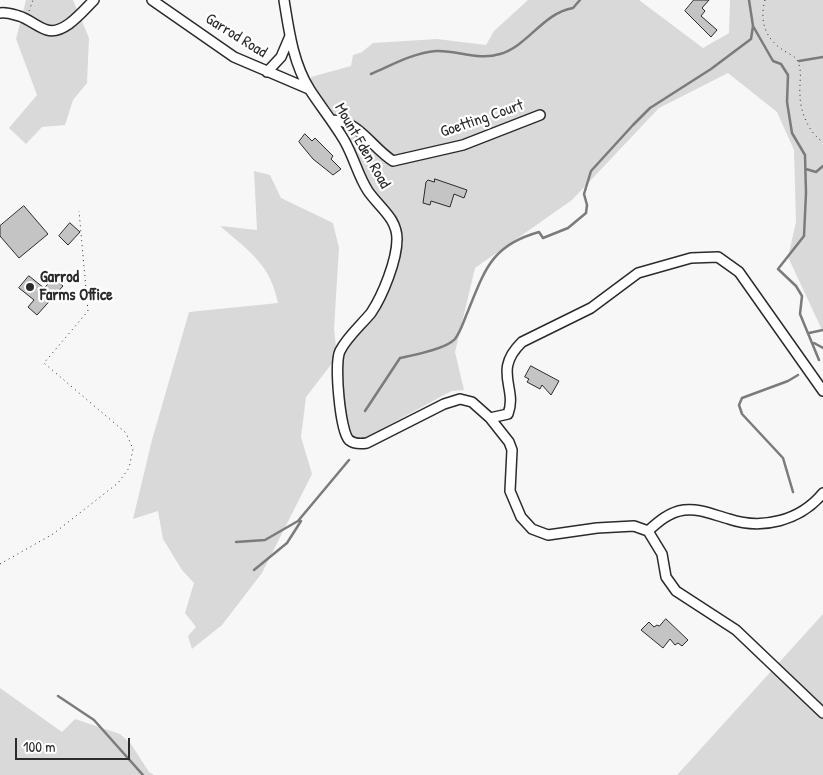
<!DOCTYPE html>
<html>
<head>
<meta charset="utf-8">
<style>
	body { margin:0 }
	#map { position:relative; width:823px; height:775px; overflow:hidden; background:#f7f7f7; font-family:"Patrick Hand",sans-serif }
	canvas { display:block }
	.scale { position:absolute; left:15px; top:738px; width:115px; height:22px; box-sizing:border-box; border:2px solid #2b2b2b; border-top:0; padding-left:6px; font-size:15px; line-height:18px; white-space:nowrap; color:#2b2b2b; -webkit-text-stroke:4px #fff; paint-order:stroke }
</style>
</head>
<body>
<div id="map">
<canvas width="823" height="775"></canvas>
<div class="scale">100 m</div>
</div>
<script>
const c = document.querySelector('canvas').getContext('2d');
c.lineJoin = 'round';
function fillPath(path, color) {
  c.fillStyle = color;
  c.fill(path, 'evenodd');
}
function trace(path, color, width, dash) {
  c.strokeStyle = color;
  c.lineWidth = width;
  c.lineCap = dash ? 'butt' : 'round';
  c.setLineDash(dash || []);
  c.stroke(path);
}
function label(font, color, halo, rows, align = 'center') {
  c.font = font + ' "Patrick Hand",sans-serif';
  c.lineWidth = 4.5;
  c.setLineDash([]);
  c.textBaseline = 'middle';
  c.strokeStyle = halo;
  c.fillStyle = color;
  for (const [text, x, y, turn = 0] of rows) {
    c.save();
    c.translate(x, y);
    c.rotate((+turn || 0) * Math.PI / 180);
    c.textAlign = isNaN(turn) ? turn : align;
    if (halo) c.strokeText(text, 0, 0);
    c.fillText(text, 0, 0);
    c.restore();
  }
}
const green = new Path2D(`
	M26,0H73L89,38L87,83L73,100L65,125L42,127L26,144L9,128L37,95L16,39Z
	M528,0H639L703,48L729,33L730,0H823V332L788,257L796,222L794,150L777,112L728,73L659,108L572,200L475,268L455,352L464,390L452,391L442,396L363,439L352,437C337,413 349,381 338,356L371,318L390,284L403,245L402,227L364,176L312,89L311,77L351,66L353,55L362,52L373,43L437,39L486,45L494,31Z
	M254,171L270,175L281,198L333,223L339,248L334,329L337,357L306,397L301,437L312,474L262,573L222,625L192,649L188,636L196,627L185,613L194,583L182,570L163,539L158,511L133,519L152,440L189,312L278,303C270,264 250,252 220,226L257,230Z
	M823,614V775H677Z
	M0,688L62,732L75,719L120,734L131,744L149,772L154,775H0Z`);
const stream = new Path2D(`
	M749,0L753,26L773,61L781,64L788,75L787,102L792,133L805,155L806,193L804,236L778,269L796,286L802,296L800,314L819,360
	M799,61L823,57
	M371,74C392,65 413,53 436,51C458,50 478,61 500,54C528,46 543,13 573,8L580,0
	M806,169L816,172L823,166
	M809,333L823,330
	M814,343L823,348
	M365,411L400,358C414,355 446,349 455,339C461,331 464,320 468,311C485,269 492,245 539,232L543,238L568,228L586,213L587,205L584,194L591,171L633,125L650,108L711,69L751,39L753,26
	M793,492L783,458L742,414L739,405L742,398L788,381L798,375
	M236,542L265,540L298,521L349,460
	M254,570L287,543L301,521
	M58,696L94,720L143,775`);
const building = new Path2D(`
	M694,0H709L702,8L705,11L701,16L717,30L711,37L685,11Z
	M305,134L312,141L315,138L333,156L331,159L341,169L333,175L313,159L299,142Z
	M435,179L467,190L464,198L454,194L450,207L431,201L430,205L423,203L426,182L428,180L434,182Z
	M24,206L48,234L19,258L0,236V226Z
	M70,223L80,232L68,245L59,236Z
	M29,276L44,288L54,278L63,286L37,315L28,307L34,300L19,288Z
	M531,366L559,381L551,395L542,385L540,389L527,382L529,379L525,377Z
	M666,619L688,640L682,646L678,643L675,645L670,639L663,648L641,630L649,622L654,627L657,625L659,626Z`);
const path = new Path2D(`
	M765,0C759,23 766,40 786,52C793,56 797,57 799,65C802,74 799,86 800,95C800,112 809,133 823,142
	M29,11L33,0
	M0,564L53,534L118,483L129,468L133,449L126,433L44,363L88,311L79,211`);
const minor = new Path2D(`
	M152,0L234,57L309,89
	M284,0C289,31 293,63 310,90C321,107 334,123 344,140C354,157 358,176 368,191C379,207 397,218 397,239C397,260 383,295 371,313C361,325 347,337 340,351C334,363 340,431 349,440C354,444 361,444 367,443L444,404L460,399L472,402L490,418L509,442L512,450L510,491L521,517L532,529L548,535L597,528L634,526L648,531L662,554L666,577L676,591L736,630L823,713
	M0,13C7,12 12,14 19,16C29,19 37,27 47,30C64,35 83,11 94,0
	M267,72L281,57L290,36
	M331,120C359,120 371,147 393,161L463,145L540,115
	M490,418L508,414C518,388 492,371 522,342L591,308L638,273L691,258L718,257L739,272L823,391
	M648,531C658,522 669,512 684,510C699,508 714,515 729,519C762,530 800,521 823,493`);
const markers = [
	[30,287,5,"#2b2b2b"]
];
const streetNames = [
	["Garrod Road",236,36,32],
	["Goetting Court",482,119,-19],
	["Mount Eden Road",362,146,60]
];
const poiNames = [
	["Garrod",40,278],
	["Farms Office",40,296]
];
fillPath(green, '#d9d9d9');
trace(stream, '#7b7b7b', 2.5);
fillPath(building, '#c4c4c4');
trace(building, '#2b2b2b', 1);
trace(minor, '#2b2b2b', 12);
trace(path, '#2b2b2b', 1, [1, 4]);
trace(minor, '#fff', 9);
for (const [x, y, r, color] of markers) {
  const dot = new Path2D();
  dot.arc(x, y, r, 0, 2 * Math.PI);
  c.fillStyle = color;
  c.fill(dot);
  trace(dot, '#fff', 2);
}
label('16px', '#2b2b2b', '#fff', streetNames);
label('bold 16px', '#2b2b2b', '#fff', poiNames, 'left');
</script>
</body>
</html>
